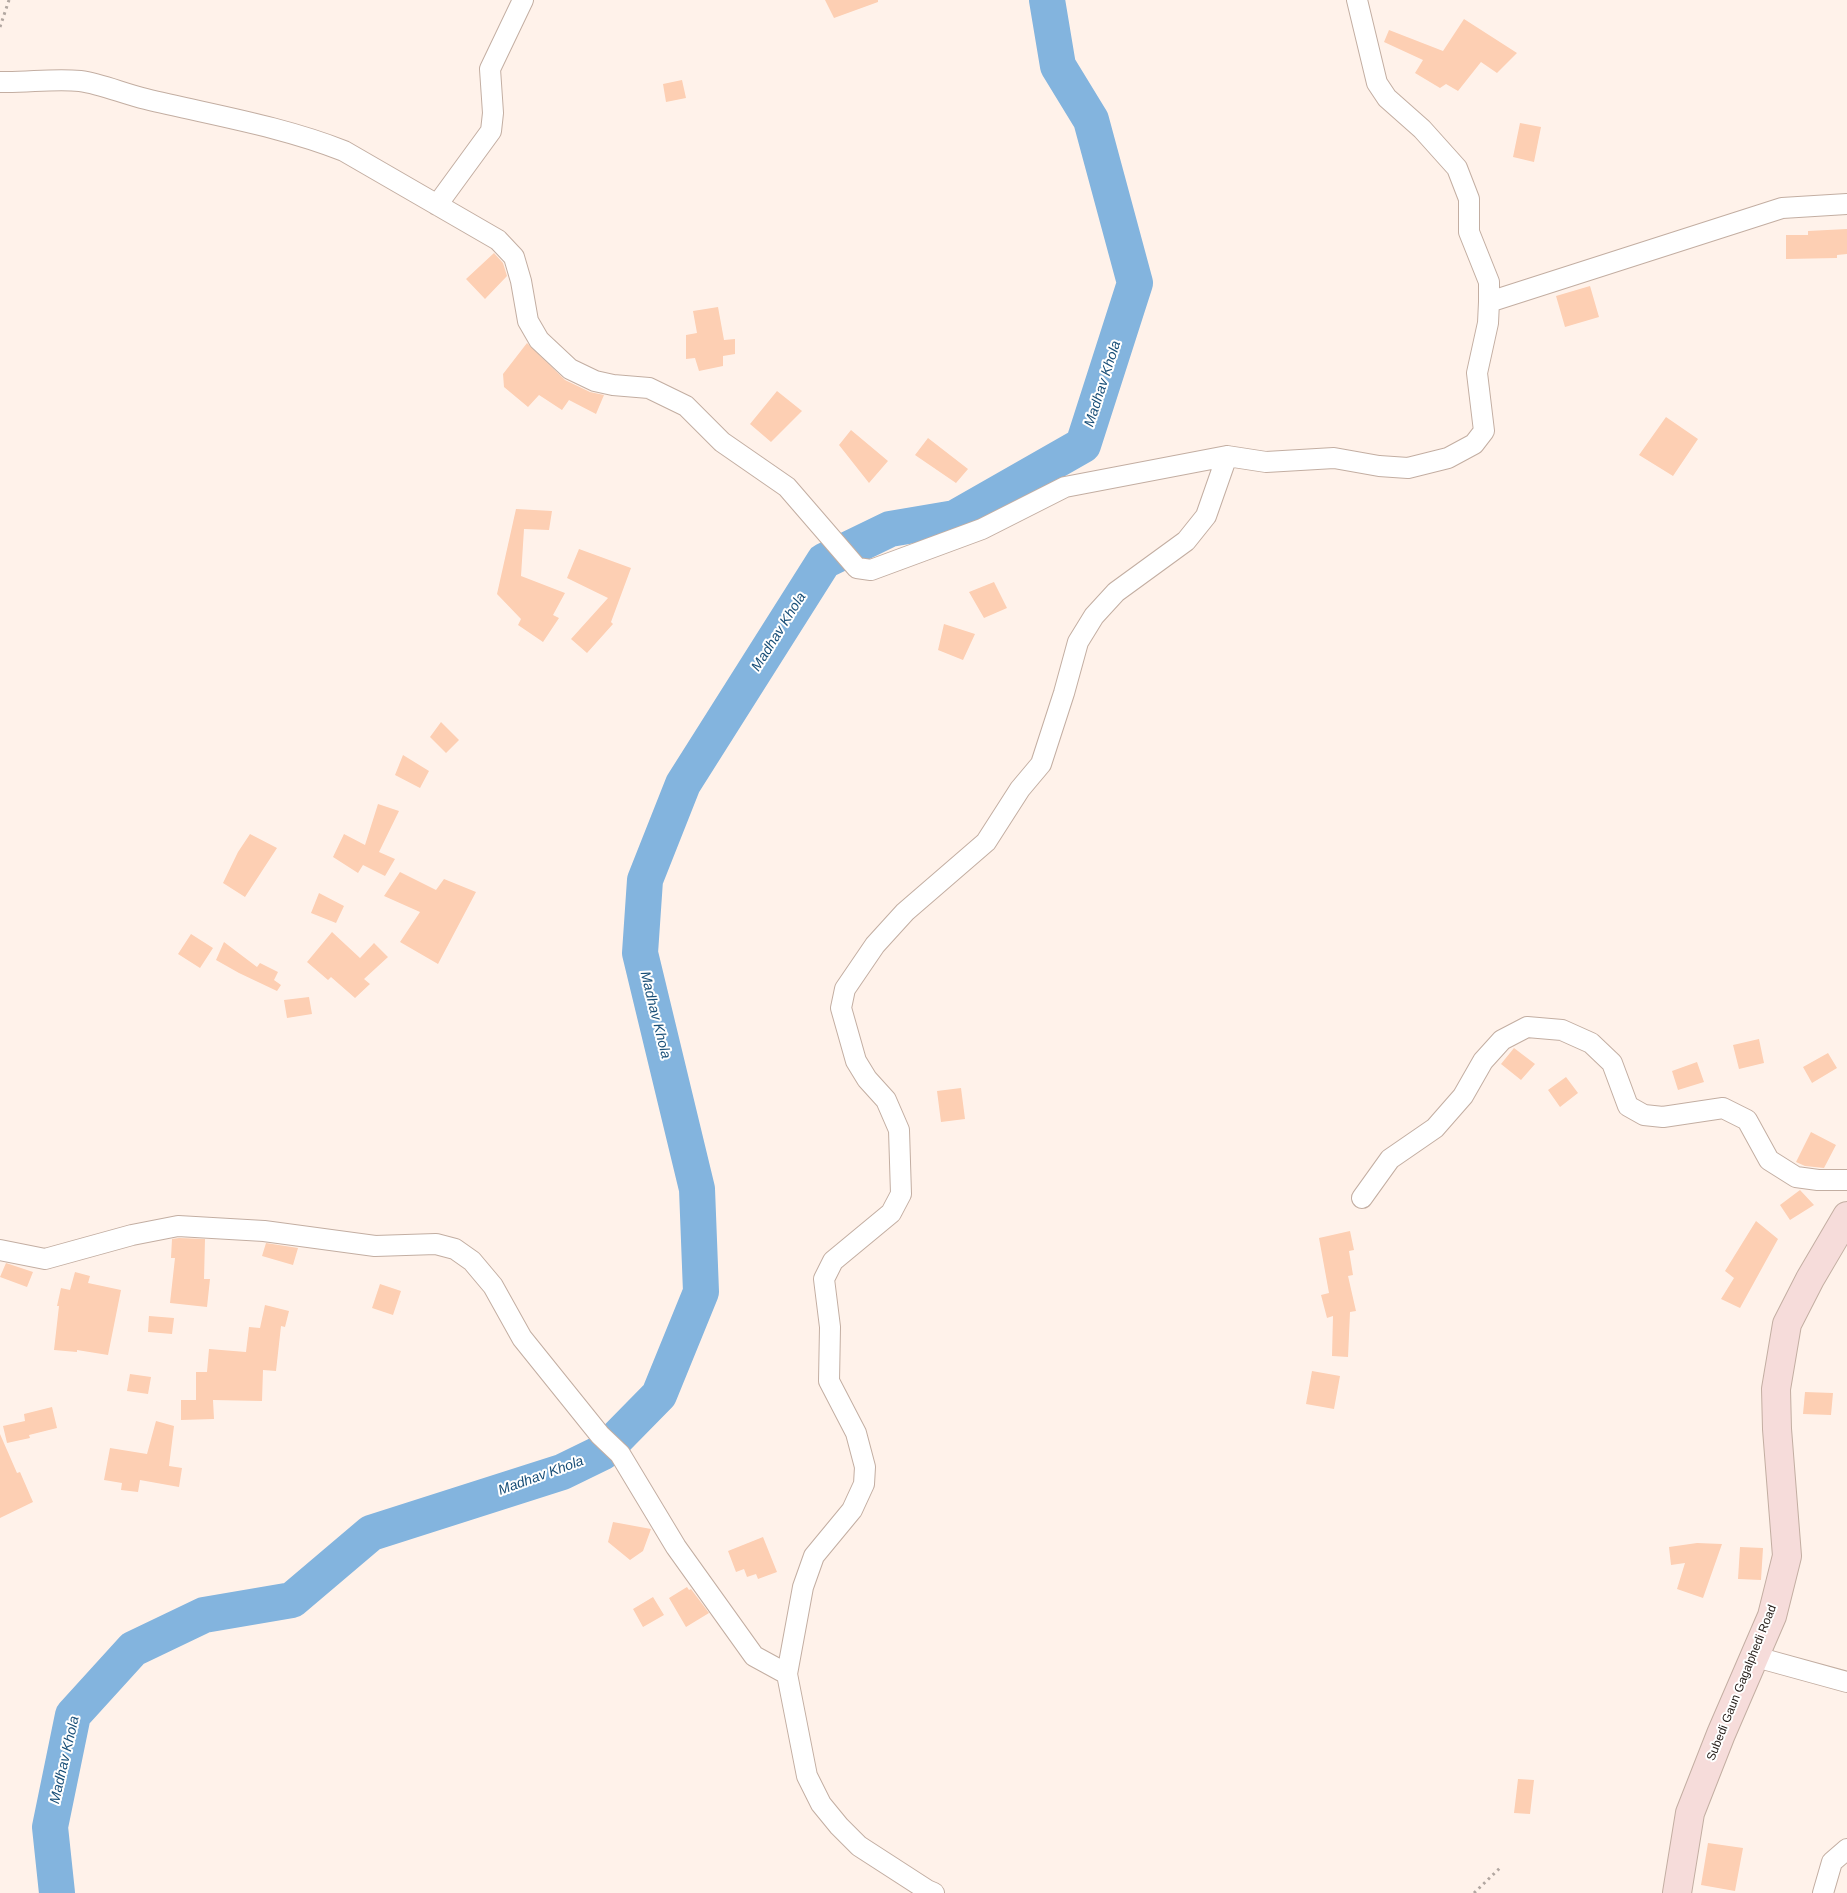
<!DOCTYPE html>
<html>
<head>
<meta charset="utf-8">
<style>
	body { margin:0 }
	canvas { display:block; background:#fff2ea }
</style>
</head>
<body>
<canvas width="1847" height="1893"></canvas>
<script>
const c = document.querySelector('canvas').getContext('2d');
c.lineJoin = 'round';
function trace(path, color, width, dash) {
  c.strokeStyle = color;
  c.lineWidth = width;
  c.lineCap = dash ? 'butt' : 'round';
  c.setLineDash(dash || []);
  c.stroke(path);
}
function fillPath(path, color) {
  c.fillStyle = color;
  c.fill(path, 'evenodd');
}
function label(font, color, halo, rows, align = 'center') {
  c.font = font + ' Arial,sans-serif';
  c.lineWidth = 4;
  c.setLineDash([]);
  c.textBaseline = 'middle';
  c.strokeStyle = halo;
  c.fillStyle = color;
  for (const [text, x, y, turn = 0] of rows) {
    c.save();
    c.translate(x, y);
    c.rotate((+turn || 0) * Math.PI / 180);
    c.textAlign = isNaN(turn) ? turn : align;
    if (halo) c.strokeText(text, 0, 0);
    c.fillText(text, 0, 0);
    c.restore();
  }
}
const river = new Path2D(`
	M57,1893L50,1827L73,1715L133,1649L204,1615L292,1600L371,1533L562,1472L603,1452L659,1395L701,1292L697,1189L640,953L645,880L683,784L824,561L890,529L955,518L1083,445L1135,283L1091,120L1058,66L1047,0`);
const building = new Path2D(`
	M825,0H878V2L834,18Z
	M1464,19L1517,53L1497,73L1481,62L1458,91L1446,84L1440,88L1415,73L1423,60L1384,42L1389,30L1443,51Z
	M682,80L686,98L666,102L663,84Z
	M1520,123L1541,127L1534,162L1513,157Z
	M1847,229V254L1837,255V258L1786,259V235H1808V231Z
	M494,253L503,263L507,276L485,299L466,279Z
	M1590,286L1599,317L1565,327L1556,296Z
	M718,307L724,340L735,339V354L723,356V366L699,371L695,358L686,359V335L697,333L693,311Z
	M527,343L565,380L590,392L604,395L596,414L569,400L562,410L539,395L528,407L504,387L503,374Z
	M777,391L802,411L771,442L750,424Z
	M1666,417L1698,439L1673,476L1639,455Z
	M851,430L888,461L869,483L839,445Z
	M928,438L968,469L956,483L915,455Z
	M516,509L552,511L549,530L524,529L521,576L565,593L553,615L559,618L543,642L518,625L521,619L497,594Z
	M579,549L631,568L611,622L613,624L587,653L571,639L608,598L567,578Z
	M994,582L1007,608L984,618L969,592Z
	M944,624L975,634L963,660L938,650Z
	M441,722L459,740L446,753L430,737Z
	M403,755L429,771L420,788L395,775Z
	M378,804L399,811L379,852L395,859L385,876L363,865L358,873L333,857L344,834L365,845Z
	M250,834L277,848L245,897L223,883L238,852Z
	M400,872L436,890L444,879L476,892L438,964L400,942L420,912L384,896Z
	M319,893L344,906L336,923L311,913Z
	M332,932L360,958L374,943L388,957L364,979L370,984L355,998L331,977L328,980L307,962Z
	M191,934L213,948L200,968L178,954Z
	M224,942L257,967L260,963L278,972L274,980L281,985L277,991L239,973L216,960Z
	M309,997L312,1014L287,1018L284,1000Z
	M1759,1039L1764,1063L1739,1069L1733,1045Z
	M1514,1048L1535,1064L1521,1080L1501,1064Z
	M1828,1053L1837,1068L1812,1083L1803,1067Z
	M1697,1062L1704,1082L1678,1090L1672,1071Z
	M1566,1077L1578,1093L1560,1107L1548,1090Z
	M961,1088L965,1119L941,1122L937,1091Z
	M1811,1132L1836,1145L1824,1168L1805,1166L1796,1162Z
	M1800,1190L1814,1205L1790,1220L1780,1205Z
	M1756,1221L1778,1239L1740,1308L1721,1299L1734,1278L1725,1271Z
	M1350,1231L1354,1250L1349,1251L1353,1275L1348,1276L1356,1311L1350,1312L1348,1357L1332,1356L1333,1316L1327,1318L1321,1295L1329,1293L1319,1238Z
	M179,1238L205,1239L204,1279H210L207,1307L170,1303L175,1258H171L172,1239Z
	M266,1243L298,1248L293,1265L262,1256Z
	M6,1263L33,1272L27,1287L0,1277Z
	M75,1272L90,1276L88,1283L121,1290L108,1355L77,1350V1352L54,1350L59,1306H57L61,1288L70,1290Z
	M380,1284L401,1291L393,1315L372,1308Z
	M265,1305L289,1311L285,1327L281,1326L276,1371L263,1370L262,1401L213,1400L214,1419L181,1420V1400H196V1372H207L209,1349L246,1352L249,1327L260,1328Z
	M149,1316L174,1318L172,1334L148,1332Z
	M1312,1371L1340,1376L1334,1409L1306,1404Z
	M130,1374L151,1377L148,1394L127,1391Z
	M1805,1392L1833,1393L1831,1415L1803,1414Z
	M52,1407L57,1428L29,1435L30,1438L7,1443L3,1426L25,1421L24,1414Z
	M156,1421L174,1426L169,1466L182,1468L179,1487L140,1480L138,1492L121,1490L122,1483L104,1480L110,1448L147,1454Z
	M0,1434L17,1473L20,1472L33,1502L0,1518Z
	M613,1522L651,1529L643,1551L630,1560L608,1542Z
	M763,1537L777,1572L758,1579L756,1574L747,1577L744,1569L736,1572L728,1551Z
	M1697,1543L1722,1544L1703,1598L1677,1589L1685,1563L1671,1565L1669,1547Z
	M1740,1547L1763,1548L1761,1580L1738,1579Z
	M687,1587L689,1590L691,1589L709,1613L686,1627L669,1598Z
	M653,1597L664,1615L643,1627L633,1609Z
	M1518,1779L1534,1780L1530,1814L1514,1813Z
	M1708,1843L1743,1848L1735,1891L1701,1885Z`);
const path = new Path2D(`
	M0,27L9,0
	M1474,1893L1502,1866`);
const street = new Path2D(`
	M1357,0L1377,83L1387,98L1422,129L1457,168L1469,199V232L1489,282V302
	M0,82C27,83 53,78 80,81C102,84 124,94 146,99C212,115 281,126 344,151L498,240L514,257L521,281L528,321L539,340L570,369L595,381L613,385L649,388L686,406L722,442L787,487L857,568L871,570L982,529L1065,487L1227,456L1266,462L1334,458L1379,466L1408,468L1448,458L1474,444L1484,431L1477,373L1488,323L1489,302L1782,208L1847,204
	M437,205L491,131L493,113L490,69L523,0
	M1362,1198L1390,1159L1435,1128L1463,1096L1483,1061L1502,1040L1527,1027L1562,1030L1591,1043L1612,1063L1628,1106L1644,1115L1663,1117L1723,1108L1747,1120L1769,1160L1796,1177L1818,1180H1847
	M0,1250L45,1259L132,1235L178,1226L264,1231L375,1246L436,1244L455,1249L472,1261L493,1286L522,1338L600,1435L620,1454L676,1547L754,1656L787,1674
	M1756,1657L1847,1682
	M934,1893L927,1890L859,1846L839,1826L821,1804L807,1776L787,1674L803,1587L814,1556L852,1510L864,1484L865,1467L856,1433L829,1381L830,1327L824,1279L833,1261L891,1213L901,1194L899,1130L886,1100L867,1079L856,1061L841,1008L845,989L875,945L905,912L986,842L1020,789L1041,764L1064,693L1078,642L1094,616L1116,592L1186,541L1206,516L1227,456
	M1823,1893L1832,1862L1847,1849`);
const secondary = new Path2D(`
	M1677,1893L1690,1813L1721,1734L1772,1616L1787,1556L1777,1429L1776,1389L1787,1324L1810,1279L1847,1216`);
const streetNames = [
	["Subedi Gaun Gagalphedi Road",1742,1683,-68]
];
const waterNames = [
	["Madhav Khola",1103,384,-72],
	["Madhav Khola",779,632,-58],
	["Madhav Khola",655,1015,76],
	["Madhav Khola",541,1476,-20],
	["Madhav Khola",65,1760,-77]
];
trace(river, '#83b4de', 36);
fillPath(building, '#fdcfb3');
trace(street, '#c3aea2', 22);
trace(secondary, '#c3aea2', 30);
trace(path, '#b2a7a1', 3, [2.5, 4]);
trace(street, '#fff', 20);
trace(secondary, '#f6dcda', 28);
label('12px', '#28211c', '#fff', streetNames);
label('italic 14px', '#194f78', '#fff', waterNames);
</script>
</body>
</html>
